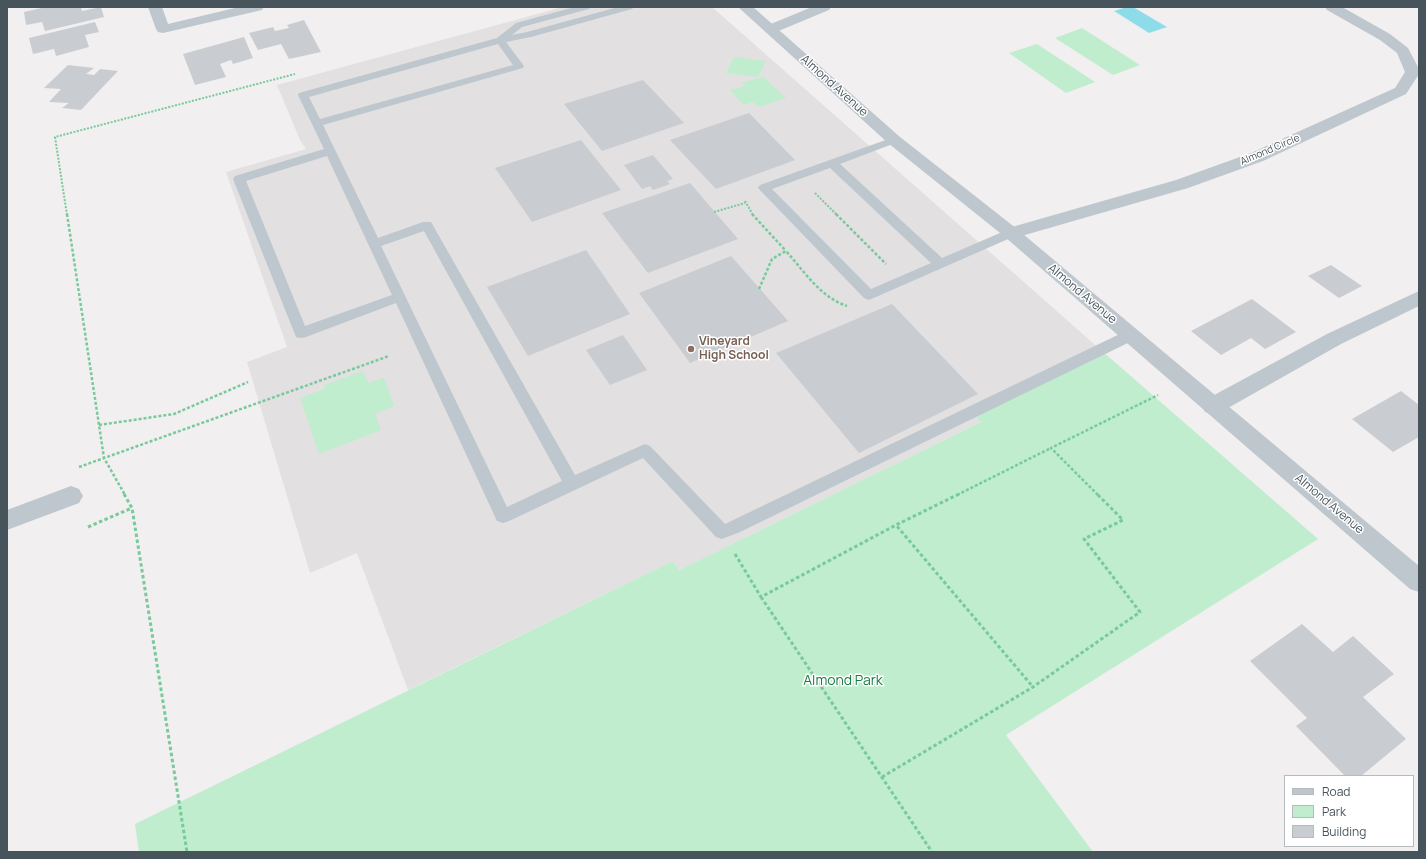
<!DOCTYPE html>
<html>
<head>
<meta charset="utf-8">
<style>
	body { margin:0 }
	#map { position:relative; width:1426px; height:859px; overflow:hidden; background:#f1efef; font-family:Manrope,sans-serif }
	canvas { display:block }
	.frame { position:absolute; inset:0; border:8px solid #48545c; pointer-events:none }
	.legend { position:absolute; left:1284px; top:775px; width:130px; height:72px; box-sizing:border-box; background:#fff; border:1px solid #b6bbbe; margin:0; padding:5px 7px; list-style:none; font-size:12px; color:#48545c }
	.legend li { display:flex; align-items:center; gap:8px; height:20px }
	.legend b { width:20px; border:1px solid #b6bbbe }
</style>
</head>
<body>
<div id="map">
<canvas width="1426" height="859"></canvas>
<div class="frame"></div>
<ul class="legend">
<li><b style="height:5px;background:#bec7cd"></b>Road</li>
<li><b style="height:11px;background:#bfedce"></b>Park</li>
<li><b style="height:11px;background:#c9cdd1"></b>Building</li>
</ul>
</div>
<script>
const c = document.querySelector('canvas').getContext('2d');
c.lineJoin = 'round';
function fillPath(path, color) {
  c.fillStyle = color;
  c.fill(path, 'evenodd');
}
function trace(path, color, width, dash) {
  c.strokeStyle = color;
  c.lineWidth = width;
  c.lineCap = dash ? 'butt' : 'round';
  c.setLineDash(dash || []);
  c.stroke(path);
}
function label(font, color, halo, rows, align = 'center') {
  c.font = font + ' Manrope,sans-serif';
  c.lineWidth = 3;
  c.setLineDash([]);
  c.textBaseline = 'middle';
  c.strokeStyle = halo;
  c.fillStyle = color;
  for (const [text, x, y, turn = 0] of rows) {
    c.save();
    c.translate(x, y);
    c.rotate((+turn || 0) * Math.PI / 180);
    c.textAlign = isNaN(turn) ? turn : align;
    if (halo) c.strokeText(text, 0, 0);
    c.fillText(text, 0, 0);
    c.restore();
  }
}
const education = new Path2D(`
	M563,7H712L1102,351L973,414L981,422L679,570L673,561L408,690L357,553L310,573L247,362L287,347L226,172L306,149L300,140L277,85Z`);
const green = new Path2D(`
	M1082,28L1140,65L1113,75L1055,38Z
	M1037,44L1095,82L1066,93L1009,53Z
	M734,57L766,61L758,77L726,73Z
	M763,77L786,98L759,107L753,102L744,105L730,90L745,86L742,83Z
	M1102,351L1318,539L1006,735L1093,852H139L135,824L673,561L679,570L981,422L973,414Z
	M363,371L368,383L384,378L394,406L375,414L381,430L319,454L300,398L325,389L324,385Z`);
const water = new Path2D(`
	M1127,7H1133L1167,27L1149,33L1114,11Z`);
const building = new Path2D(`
	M46,7H81L82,11L101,7L104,17L45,31L42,22L26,25L24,12Z
	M304,20L321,52L289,59L281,44L258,50L249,33L273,27L275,31L289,28L287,25Z
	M95,22L99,32L85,35L89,47L56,56L54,49L33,54L29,38Z
	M244,37L253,58L233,64L231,60L220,64L226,77L195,85L183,54Z
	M68,65L94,68L86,74L94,75L100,69L118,71L81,110L62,108L69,103L49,102L61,89L44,88Z
	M643,80L684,123L602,151L564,104Z
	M749,113L795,160L716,189L670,140Z
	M581,140L621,190L532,222L495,168Z
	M653,155L673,179L667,181L670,184L653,190L650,186L642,189L624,165Z
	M690,183L738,239L648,273L602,213Z
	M586,250L630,314L528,356L487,287Z
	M731,256L788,321L690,363L639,293Z
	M1331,265L1362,286L1339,298L1308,276Z
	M1252,299L1296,332L1265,349L1251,338L1221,355L1191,331Z
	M892,304L978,394L859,453L776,353Z
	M623,335L647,370L610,385L586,350Z
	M1401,391L1419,405V437L1393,452L1352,419Z
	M1302,624L1333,652L1353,636L1394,674L1363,697L1406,739L1361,776H1345L1296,726L1307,718L1250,661Z`);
const pathFar2 = new Path2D(`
	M815,193L837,215
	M745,201L753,215
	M714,212L745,203
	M67,215L55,137L295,74`);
const pathFar1 = new Path2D(`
	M67,214L104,458L125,495
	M752,214L786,251
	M836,214L886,264
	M759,289L772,259L786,251C804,271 820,297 847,306
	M99,425L174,414L248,382
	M79,467L389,356
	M957,495L1051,448
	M1098,495L1051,448L1158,395`);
const path = new Path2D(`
	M124,494L132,508L187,852
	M959,494L896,525L1033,687
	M88,527L132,508
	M735,554L761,597L896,525
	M761,597L932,852
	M882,777L1033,687L1140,612L1084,539L1123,520L1097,494`);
const service = new Path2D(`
	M575,7H591L589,9L522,27L512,35L527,32L618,7H634L632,9L531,37L506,42L524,66L523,68L323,125L378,238L423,222H431L575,475L645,444L650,446L725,524L1126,331L1131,330L1136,331L1138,335L1136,339L740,532L722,539L716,537L643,458L509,521L503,523L497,521L396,303L306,337L301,338L296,337L233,179L235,176L324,149L298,95L299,93L497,38L516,23ZM498,44L513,65L320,119L309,97ZM327,156L392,295L305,326L246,181ZM424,231L562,481L507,507L381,246Z
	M894,137L900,140L898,142L840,164L942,258L1007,230L1011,229L1015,230L1017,233L1015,236L869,300L864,298L758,188L760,185ZM830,168L931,263L871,289L772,189Z`);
const minor = new Path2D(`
	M148,7H162L168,24L239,7H264L262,10L163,33L158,32L156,29Z
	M812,7H831L829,10L776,32L771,33L766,32L764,29L766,26Z
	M1325,7H1342L1390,34L1408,48L1419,69V74L1406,94L1263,161L1188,188L1011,239L1005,237L1002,233L1005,229L1176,180L1251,153L1395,88L1405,72L1397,53L1380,40L1327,10Z
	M1419,291V306L1341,344L1221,412L1213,414L1205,412L1202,406L1205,400L1327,334Z
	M71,486L79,489L83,496L79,503L7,530V510Z`);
const tertiary = new Path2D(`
	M738,7H753L900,137L1017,229L1419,566V592L1410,589L1005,237L888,143Z`);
const markers = [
	[691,349,4,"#8d6e63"]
];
const farStreetnames = [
	["Almond Circle",1270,150,-23]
];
const streetNames = [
	["Almond Avenue",834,86,42],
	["Almond Avenue",1082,294,40],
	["Almond Avenue",1329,504,40]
];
const educationNames = [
	["Vineyard",699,342],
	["High School",699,356]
];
const nearParknames = [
	["Almond Park",843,681]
];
fillPath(education, '#e2e0e1');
fillPath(green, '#bfedce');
fillPath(water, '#8edce9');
fillPath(building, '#c9cdd1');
trace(pathFar2, '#78ca9c', 2, [2, 1.5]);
trace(pathFar1, '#78ca9c', 2.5, [3, 2]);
trace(path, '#78ca9c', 3, [3.5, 2.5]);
fillPath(service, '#bec7cd');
fillPath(minor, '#bec7cd');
fillPath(tertiary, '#bec7cd');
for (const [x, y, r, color] of markers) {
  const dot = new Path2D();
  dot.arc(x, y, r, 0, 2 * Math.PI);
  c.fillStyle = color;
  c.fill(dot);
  trace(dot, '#fff', 1.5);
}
label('10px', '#48545c', '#fff', farStreetnames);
label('12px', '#48545c', '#fff', streetNames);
label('bold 12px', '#785e54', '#fff', educationNames, 'left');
label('14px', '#1b7b44', '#fff', nearParknames);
</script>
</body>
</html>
